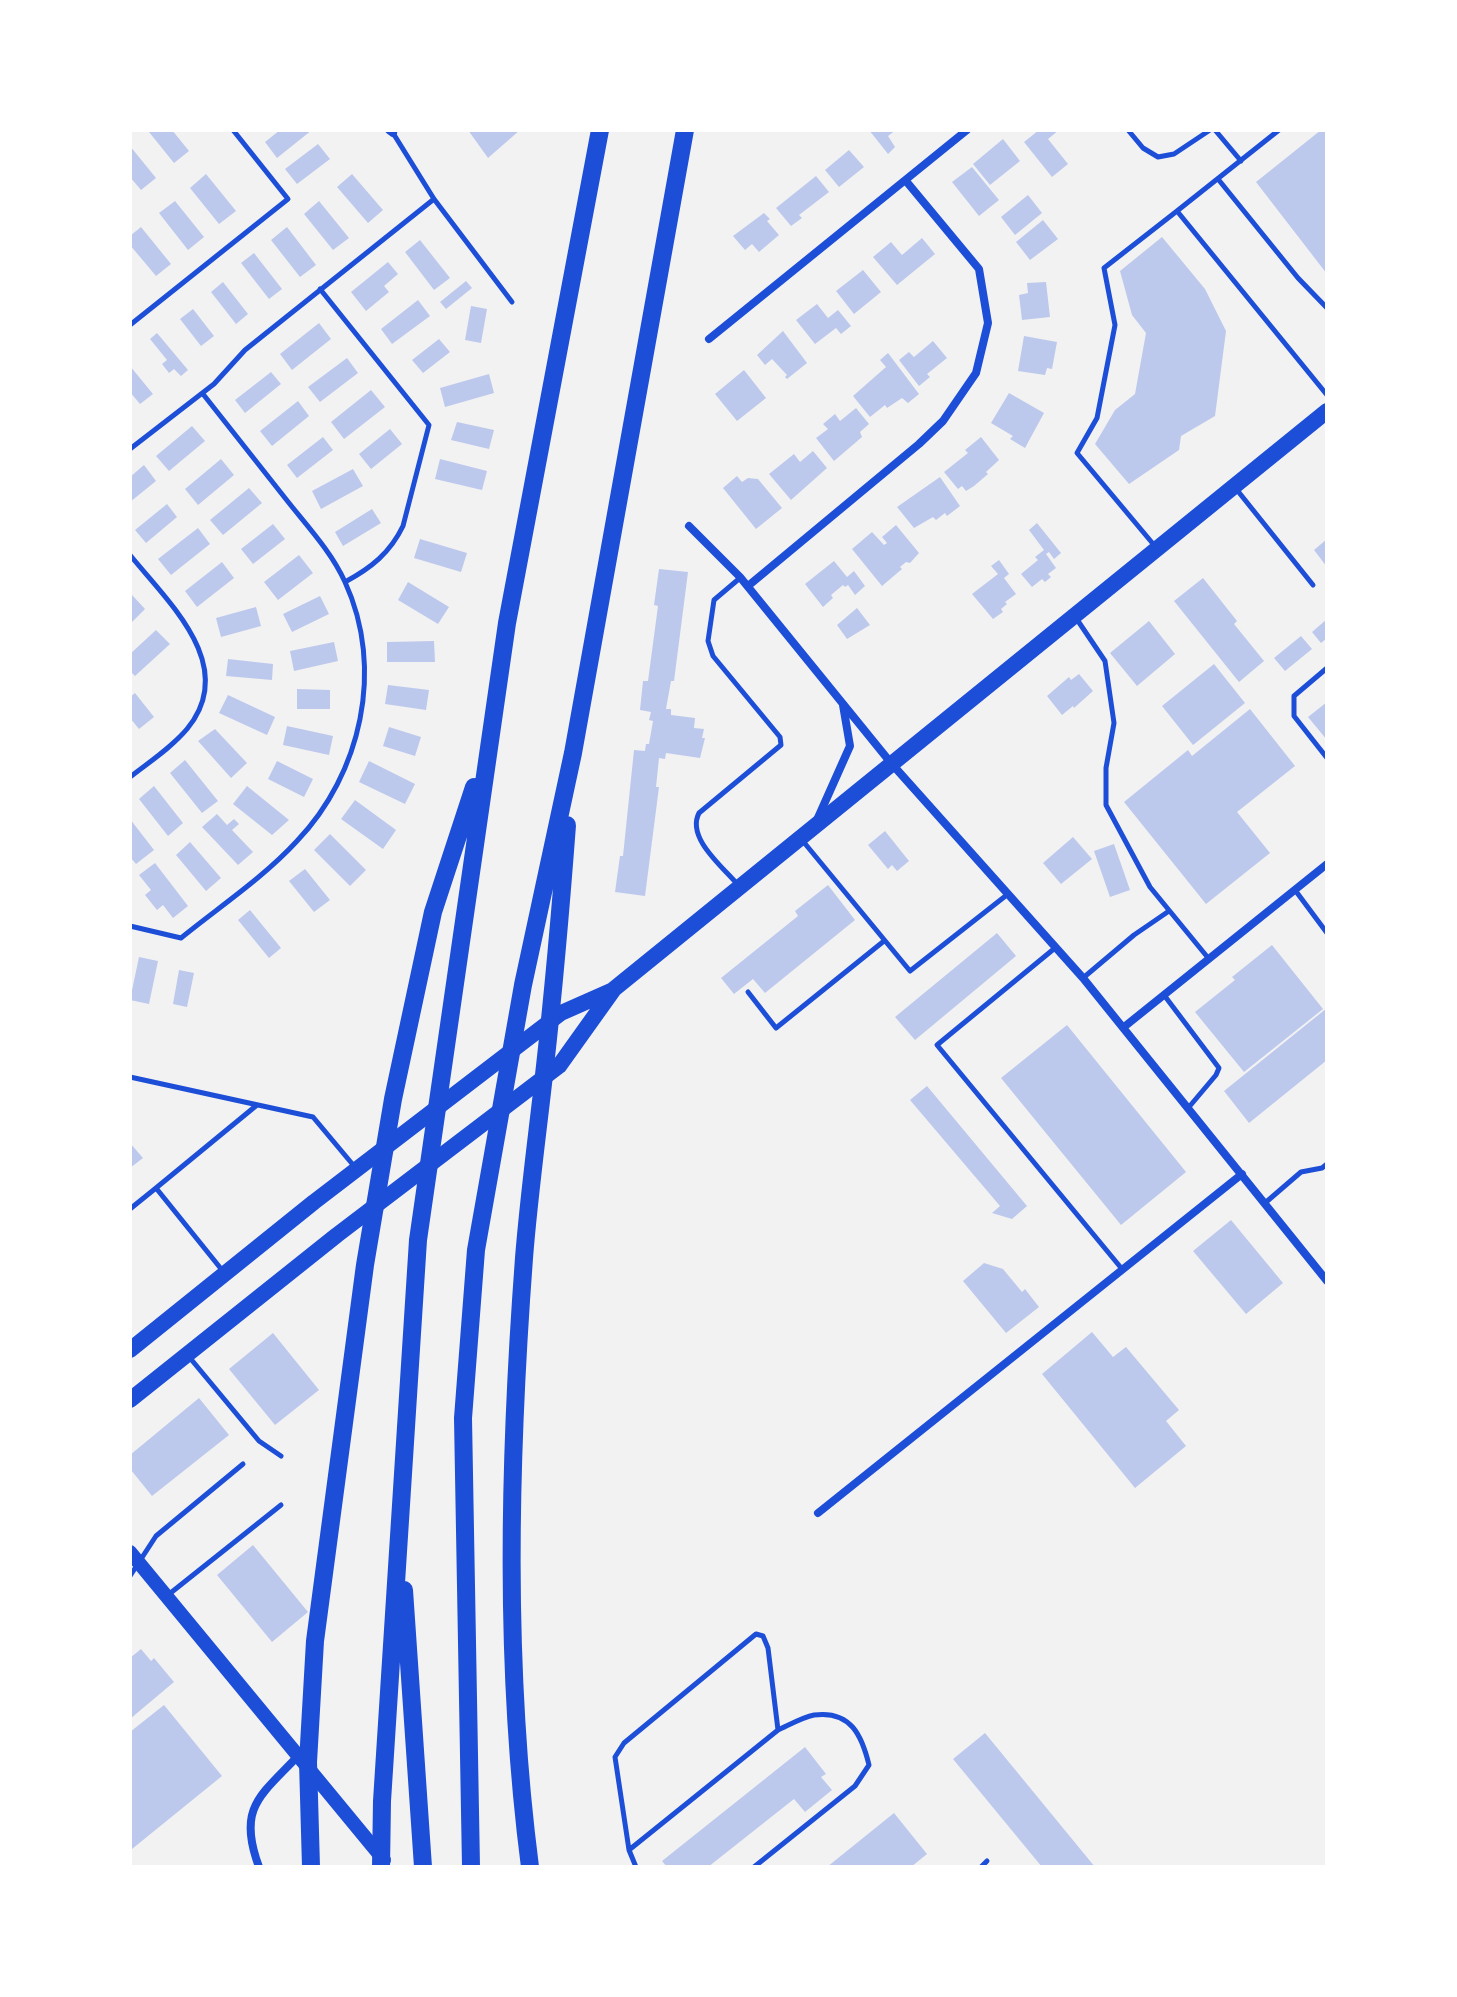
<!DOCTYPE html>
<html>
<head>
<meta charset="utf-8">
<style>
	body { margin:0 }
	#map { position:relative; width:1457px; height:1997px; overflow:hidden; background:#f2f2f2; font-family:"PT Sans Narrow",sans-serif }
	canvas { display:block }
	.frame { position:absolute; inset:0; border:132px solid #fff; pointer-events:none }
</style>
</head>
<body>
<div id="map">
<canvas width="1457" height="1997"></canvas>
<div class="frame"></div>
</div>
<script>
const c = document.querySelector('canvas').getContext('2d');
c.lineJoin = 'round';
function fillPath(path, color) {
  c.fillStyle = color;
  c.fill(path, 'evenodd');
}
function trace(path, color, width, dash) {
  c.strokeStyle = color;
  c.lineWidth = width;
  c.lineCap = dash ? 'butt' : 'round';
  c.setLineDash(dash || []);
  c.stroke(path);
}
const building = new Path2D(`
	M151,130H172L189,151L174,163L149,132Z
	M280,130H312L277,158L265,142Z
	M468,130H520L488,158Z
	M869,130H896L888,136L895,147L888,154Z
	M1039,130H1059L1048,139L1068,164L1052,177L1024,142Z
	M1321,130H1327V274L1256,182Z
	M1003,139L1020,161L990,185L973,164Z
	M318,144L330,159L297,184L285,169Z
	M130,146L156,178L141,190L130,177Z
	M849,150L864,167L839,187L825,170Z
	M972,167L999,200L979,216L952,182Z
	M206,174L236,211L219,224L190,188Z
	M352,174L383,210L368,223L337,187Z
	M816,176L829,192L799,215L802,218L791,226L776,208Z
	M1028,195L1042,213L1015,235L1001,217Z
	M175,201L204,237L188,250L159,213Z
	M319,201L349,238L333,250L304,214Z
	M764,213L770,219L767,221L779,235L759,252L752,244L745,250L733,236Z
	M1043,220L1058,239L1030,260L1016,242Z
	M141,227L171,264L156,276L130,245V236Z
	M287,227L316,265L300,277L271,240Z
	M1162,237L1205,289L1226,331L1215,416L1181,436L1179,450L1129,484L1095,444L1115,410L1135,394L1146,333L1132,315L1120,271Z
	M922,238L935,254L897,285L873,257L891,242L902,255Z
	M420,240L450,278L434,290L405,252Z
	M254,253L282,289L269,299L241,263Z
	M388,262L398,274L384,286L389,292L366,311L351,292Z
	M863,270L881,292L854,314L836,291Z
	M466,281L472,288L446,309L440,302Z
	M223,282L248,314L236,324L211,292Z
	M1046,282L1050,317L1022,320L1019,295L1028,293L1027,283Z
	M418,300L430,316L392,344L381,329Z
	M817,304L828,318L838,310L851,326L841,334L836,328L815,344L796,320Z
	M471,306L487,309L481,343L465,340Z
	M193,309L214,336L201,346L180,319Z
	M319,323L331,339L292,370L280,354Z
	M783,331L807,363L787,379L785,377L787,375L772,359L765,365L757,355Z
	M157,333L188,370L181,376L174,369L169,373L162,364L167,360L150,339Z
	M1024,336L1057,342L1052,369L1047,368L1045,375L1018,371Z
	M439,339L450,352L423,373L412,360Z
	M933,341L947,358L927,374L930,377L919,386L899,360L909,352L914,357Z
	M888,353L919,394L908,403L902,398L887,408L885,405L870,417L853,396L886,367L880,360Z
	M347,358L358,373L320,402L308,387Z
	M130,366L153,394L140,404L130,392Z
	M744,370L766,398L737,421L715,394Z
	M271,372L281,384L245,413L235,400Z
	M489,374L494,393L445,407L440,388Z
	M371,390L385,407L344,439L331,422Z
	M1009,393L1044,413L1025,448L1010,439L1013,436L991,423Z
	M298,401L309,416L272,446L260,431Z
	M856,408L869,424L860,432L862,437L834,461L816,438L828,429L823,424L835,414L840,421Z
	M457,422L494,430L489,449L451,440Z
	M192,426L205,441L169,471L156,456Z
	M390,429L402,444L371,469L359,454Z
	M323,437L333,450L297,478L287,465Z
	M981,437L999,460L986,472L988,474L974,486L966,491L962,486L958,489L944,472L968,453L965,450Z
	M813,451L827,468L791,500L769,474L794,454L800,462Z
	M221,459L234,475L198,505L185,489Z
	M440,459L487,471L482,490L435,479Z
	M144,465L156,481L130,502V477Z
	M353,469L363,486L321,509L312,491Z
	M737,476L742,482L748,478L758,479L782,508L756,529L723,488Z
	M940,477L960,506L947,516L945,513L936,520L933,517L914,528L897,507Z
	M249,488L262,503L223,535L210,520Z
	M167,504L177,517L146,543L135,530Z
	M372,509L381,523L343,546L335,532Z
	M1037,523L1061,553L1054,559L1049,552L1046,554L1056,568L1048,574L1051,577L1045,582L1042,579L1032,587L1021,574L1038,560L1035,557L1044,550L1029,530Z
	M273,524L285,539L253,564L241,549Z
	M896,525L919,553L910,563L906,562L900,567L902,569L882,586L852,549L872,532L884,545L887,543L882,537Z
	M198,528L210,544L171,575L158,559Z
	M420,539L467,553L461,572L414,558Z
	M1327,539V567L1314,550Z
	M299,555L313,573L278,600L264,582Z
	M999,560L1009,574L1004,578L1016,594L1005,602L1007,604L1001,609L1003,612L993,619L972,594L998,574L991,566Z
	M834,561L847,577L854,571L865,586L855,595L848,585L845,587L843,585L831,595L833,598L823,607L805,584Z
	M222,562L234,578L197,607L185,591Z
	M659,569L688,572L674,681H671L666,709H671V715L695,718L694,728L704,729L702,738H705L700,758L666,753L665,759L659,758L656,787H659L645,896L615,892L620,856H623L634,750L645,751L646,744H649L653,721L649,720L651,712L640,710L643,681H648L658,606L654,605Z
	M1203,578L1237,621L1234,624L1264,661L1239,682L1174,601Z
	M408,582L449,607L438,624L398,600Z
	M132,595L145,609L130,624V597Z
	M320,596L329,614L292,632L283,614Z
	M256,607L261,626L221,637L216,618Z
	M857,608L870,625L847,639L837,625Z
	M1327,619V638L1321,643L1312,632Z
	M1149,621L1175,654L1137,686L1110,653Z
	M156,630L170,644L135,676L130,671V654Z
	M1301,636L1312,649L1285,671L1274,658Z
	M434,641L435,662H387V642Z
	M334,642L338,661L294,671L290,651Z
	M228,659L273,664L272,680L226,676Z
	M1214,664L1245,703L1193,745L1162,706Z
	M1079,674L1093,691L1074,708L1073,706L1062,715L1047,696L1069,677L1071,680Z
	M388,685L429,690L426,710L385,704Z
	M297,689L330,690V709H297Z
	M135,693L154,717L139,729L130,718V697Z
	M228,695L275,717L267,735L219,713Z
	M1327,702V740L1308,717Z
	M1250,709L1295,766L1237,812L1270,853L1206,904L1124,802L1188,750L1192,756Z
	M287,726L333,736L329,755L283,745Z
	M389,727L421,737L415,756L383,746Z
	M215,729L247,763L231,778L198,741Z
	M185,760L218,801L202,813L170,773Z
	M277,761L313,779L304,797L268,779Z
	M369,761L415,784L405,804L359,782Z
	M154,786L183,823L168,836L139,799Z
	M247,786L289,820L272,835L233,804Z
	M355,800L396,830L383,849L341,819Z
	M217,814L227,825L234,819L239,824L232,830L253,852L238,865L202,827Z
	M130,819L154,850L136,864L130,857Z
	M885,831L909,861L897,871L892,865L888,869L868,845Z
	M330,834L366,870L350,886L314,850Z
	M1073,837L1092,859L1061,884L1043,863Z
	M190,842L221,878L206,891L176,855Z
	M1114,844L1130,890L1110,897L1094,851Z
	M155,863L188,906L173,918L163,905L157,910L145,895L151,890L139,875Z
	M305,869L330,900L314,912L289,881Z
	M828,885L855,920L765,993L753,979L734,994L721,978L798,916L795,911Z
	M250,910L281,948L269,958L238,920Z
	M997,933L1016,956L915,1040L895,1017Z
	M1272,945L1323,1009L1244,1072L1195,1012L1235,980L1232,977Z
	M139,957L158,961L149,1004L130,1000Z
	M179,970L194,973L187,1007L173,1004Z
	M1327,1008V1060L1249,1123L1224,1091Z
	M1067,1025L1186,1172L1121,1225L1001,1078Z
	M927,1086L1027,1206L1012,1219L992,1213L1000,1206L910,1100Z
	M130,1143L143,1158L130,1168Z
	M1231,1220L1283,1283L1246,1314L1193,1251Z
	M984,1263L1003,1269L1022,1292L1025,1289L1039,1307L1006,1333L963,1281Z
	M1092,1332L1113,1357L1126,1347L1179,1410L1166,1421L1186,1446L1135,1488L1042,1374Z
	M273,1333L319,1390L275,1425L229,1369Z
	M199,1398L229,1435L152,1496L131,1470L130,1455Z
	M253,1545L308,1612L272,1642L217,1575Z
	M141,1649L151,1661L154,1658L174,1682L130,1719V1658Z
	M164,1705L222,1776L132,1849L130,1846V1732Z
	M985,1733L1095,1867H1042L953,1759Z
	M805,1747L826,1774L821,1777L832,1790L805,1812L794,1799L708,1867H667L662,1861Z
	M894,1813L927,1854L911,1867H827Z`);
const service = new Path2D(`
	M1128,130L1143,148L1158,157L1174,154L1210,130
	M1215,130L1241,161
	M1279,130L1177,211L1327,395
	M393,133L434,199L512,302
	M1218,179L1298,278L1327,308
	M320,289L429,425L403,526C390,553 371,568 345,582
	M130,325L288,199L233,130
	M130,449L214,384L245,350L434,199
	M1237,490L1313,585
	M1154,545L1077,453L1097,418L1115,325L1104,268L1177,211
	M130,555C169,603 239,666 187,729C171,748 149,762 130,777
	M1076,618L1105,661L1114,723L1106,768V805L1150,887L1209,959
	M1327,668L1294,696V716L1327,758
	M802,840L910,971L1008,894
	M738,885C723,867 686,838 699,813L781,745L780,737L713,656L708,641L714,600L740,578
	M1295,890L1327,933
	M130,926L181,938C219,907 263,878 297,841C361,774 385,669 345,582C332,553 309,528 289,503C260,466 231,430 203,394
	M1055,948L937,1045L1122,1269
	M1083,978L1134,935L1169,911
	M748,992L776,1028L884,941
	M1164,995L1219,1068L1216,1075L1189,1107
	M130,1077L313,1117L354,1166
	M156,1188L257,1105
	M1265,1203L1301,1172L1322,1168L1327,1164
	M130,1209L156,1188L222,1270
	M190,1358L259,1441L281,1456
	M130,1576L156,1536L243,1464
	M168,1595L281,1505
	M629,1850L778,1730L768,1648L763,1636L756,1634L624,1743L615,1757L629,1850L636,1867
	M754,1867L855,1786L869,1765C862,1736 851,1710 814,1715C803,1717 789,1725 778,1730
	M981,1867L987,1861`);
const minor = new Path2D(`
	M389,130L393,133
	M709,339L967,130
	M689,526L740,577L891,763L1083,978L1327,1281
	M748,586L919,444L943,421L976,373L988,323L979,269L906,181
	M817,820L850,746L843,705
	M1124,1027L1327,864
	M818,1513L1242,1174
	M259,1867C237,1808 260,1796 298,1756`);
const secondary = new Path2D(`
	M130,1552L384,1860`);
const primary = new Path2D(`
	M130,1350L314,1202L561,1013L613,990
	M130,1400L337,1235L559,1066L614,989L1327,411`);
const motorway = new Path2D(`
	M404,1590L423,1867
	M311,1867L308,1762L315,1641L365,1265L393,1099L433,912L474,787
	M381,1867L382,1801L418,1240L507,623L600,130
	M471,1867L463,1418L476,1250L523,985L573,753L685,130
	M530,1867C504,1666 509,1460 524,1258C529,1194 538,1130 545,1066C554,986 561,905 567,825`);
fillPath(building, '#bdc9ec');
trace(service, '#1d4ed8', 5);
trace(minor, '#1d4ed8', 8);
trace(secondary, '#1d4ed8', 14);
trace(primary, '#1d4ed8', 16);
trace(motorway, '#1d4ed8', 18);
</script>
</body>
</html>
